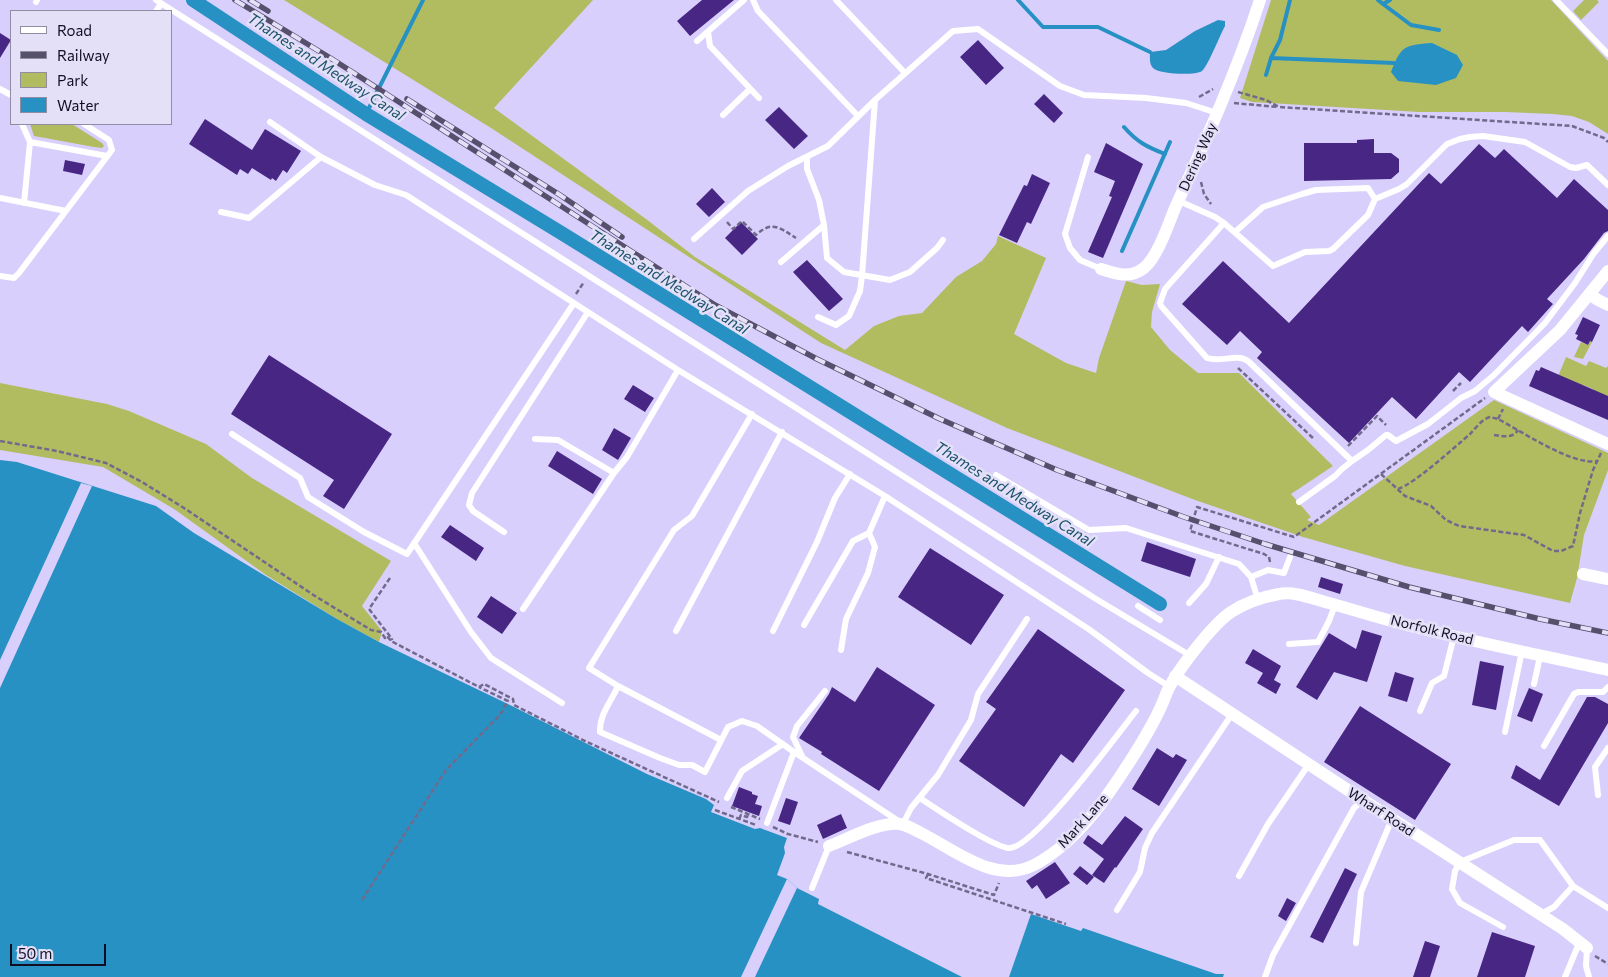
<!DOCTYPE html>
<html>
<head>
<meta charset="utf-8">
<style>
	body { margin:0 }
	#map { position:relative; width:1608px; height:977px; overflow:hidden; background:#d8cffd; font-family:Commissioner,sans-serif }
	canvas { display:block }
	.legend { position:absolute; left:10px; top:10px; width:162px; height:115px; box-sizing:border-box; background:#e4e0f7; border:1px solid #908ca1; margin:0; padding:6px 9px; list-style:none; font-size:15px; color:#120d21 }
	.legend li { display:flex; align-items:center; gap:10px; height:25px }
	.legend b { width:25px; border:1px solid #908ca1 }
	.scale { position:absolute; left:10px; top:944px; width:96px; height:22px; box-sizing:border-box; border:2px solid #120d21; border-top:0; padding-left:6px; font-size:15px; line-height:18px; white-space:nowrap; color:#120d21; -webkit-text-stroke:4px #e4e0f7; paint-order:stroke }
</style>
</head>
<body>
<div id="map">
<canvas width="1608" height="977"></canvas>
<ul class="legend">
<li><b style="height:6px;background:#fff"></b>Road</li>
<li><b style="height:6px;background:#56506d"></b>Railway</li>
<li><b style="height:14px;background:#b1bc61"></b>Park</li>
<li><b style="height:14px;background:#2891c3"></b>Water</li>
</ul>
<div class="scale">50 m</div>
</div>
<script>
const c = document.querySelector('canvas').getContext('2d');
c.lineJoin = 'round';
function fillPath(path, color) {
  c.fillStyle = color;
  c.fill(path, 'evenodd');
}
function trace(path, color, width, dash) {
  c.strokeStyle = color;
  c.lineWidth = width;
  c.lineCap = dash ? 'butt' : 'round';
  c.setLineDash(dash || []);
  c.stroke(path);
}
function label(font, color, halo, rows, align = 'center') {
  c.font = font + ' Commissioner,sans-serif';
  c.lineWidth = 5;
  c.setLineDash([]);
  c.textBaseline = 'middle';
  c.strokeStyle = halo;
  c.fillStyle = color;
  for (const [text, x, y, turn = 0] of rows) {
    c.save();
    c.translate(x, y);
    c.rotate((+turn || 0) * Math.PI / 180);
    c.textAlign = isNaN(turn) ? turn : align;
    if (halo) c.strokeText(text, 0, 0);
    c.fillText(text, 0, 0);
    c.restore();
  }
}
const green = new Path2D(`
	M284,0H593L494,108L646,219L695,257L845,350L874,326L899,316L922,313L956,277L982,261L996,244L998,236L1046,258L1014,334L1066,363L1096,373L1099,358L1126,281L1142,285L1160,284L1152,312L1151,327L1170,350L1198,373H1239L1333,466L1291,494L1311,517L1307,520L1319,525L1494,400L1608,453V470L1584,535L1577,578L1570,603L1405,566L1303,537L1195,500L1007,428L821,343L491,128Z
	M1271,0H1551L1608,61V134L1589,122L1572,116L1553,114L1505,112H1419L1252,102L1240,98Z
	M1584,0H1597L1599,2L1581,20L1573,11Z
	M30,124H72L102,143L104,146L102,148L94,147L34,136Z
	M1590,341L1592,342L1583,359L1574,357L1581,342L1588,345Z
	M1566,357L1586,366L1589,361L1606,368L1608,366V396L1591,395L1593,389L1583,385L1581,391L1557,379Z
	M0,383L107,404L129,411L206,444L252,478L391,561L362,606L382,631L379,642L337,619L266,575L174,509L103,467L0,450Z`);
const water = new Path2D(`
	M1218,20L1225,21V26C1220,35 1208,66 1202,71C1195,76 1158,74 1153,68C1149,64 1150,57 1150,52L1166,50L1195,31Z
	M1432,43L1457,55L1463,65L1456,78L1436,85L1398,81L1391,72C1401,46 1404,45 1432,43Z
	M0,460L17,462L156,506L194,533L337,619L379,642L510,705L647,774L706,799L714,805L711,812L755,829L760,828L787,838L784,847L785,853L777,875L787,879L797,888L819,899L818,904L962,977H0Z
	M1031,914L1081,931L1083,928L1216,974H1224L1223,977H1009Z`);
const pier = new Path2D(`
	M81,483L92,486L0,688V660Z
	M787,879L797,888L755,977H741Z`);
const stream = new Path2D(`
	M1018,0L1043,27H1098L1150,52
	M1378,0L1383,4L1390,0
	M1383,4L1411,25L1439,30
	M1271,58L1394,63
	M1266,75L1271,58L1280,40L1290,0
	M366,114L423,0
	M1124,127C1137,142 1147,147 1165,154
	M1122,251L1170,142`);
const canal = new Path2D(`
	M193,0L366,114L563,234L1160,604`);
const building = new Path2D(`
	M702,0H734L690,36L677,21Z
	M0,33L11,40L0,58Z
	M978,40L1004,68L986,85L960,57Z
	M1044,94L1063,113L1054,123L1034,104Z
	M779,107L808,136L794,149L765,120Z
	M205,119L252,150L265,129L301,151L287,173L283,170L276,181L272,178L271,180L252,168L248,174L240,169L237,175L189,144Z
	M1374,139V153H1391L1399,159V172L1391,179L1304,181V143H1357V140Z
	M1106,143L1143,164L1103,258L1088,252L1112,197L1109,196L1115,181L1094,172Z
	M1479,144L1495,158L1504,149L1557,198L1574,179L1608,210V231L1604,233L1584,259L1547,299L1553,304L1528,332L1522,326L1470,382L1459,372L1416,419L1392,397L1349,443L1257,358L1262,352L1240,331L1227,345L1182,304L1223,261L1289,323L1429,173L1441,184Z
	M65,160L85,164L82,175L63,171Z
	M1032,174L1050,183L1031,224L1027,222L1017,243L999,235L1024,185L1027,186Z
	M712,188L725,202L709,217L696,204Z
	M741,222L758,239L742,255L725,238Z
	M807,260L843,299L829,311L793,272Z
	M1583,317L1600,325L1592,342L1590,341L1588,345L1576,339L1578,335L1575,334Z
	M269,355L392,434L344,509L323,496L334,480L231,414Z
	M1541,367L1608,396V420L1529,386L1536,370L1539,371Z
	M633,385L654,398L645,412L624,399Z
	M614,428L631,438L618,460L602,450Z
	M557,451L602,479L593,494L548,466Z
	M450,525L484,548L476,561L441,537Z
	M1147,542L1196,559L1190,577L1141,561Z
	M930,548L1004,595L971,645L898,597Z
	M1321,577L1343,584L1340,594L1318,587Z
	M491,596L517,613L502,634L477,617Z
	M1038,629L1125,690L1073,763L1061,754L1024,807L959,761L996,709L986,702Z
	M1362,630L1382,636L1367,682L1334,672L1317,700L1296,687L1329,633L1356,649Z
	M1253,649L1281,666L1274,680L1281,684L1276,694L1257,683L1263,673L1245,663Z
	M1480,661L1504,666L1496,710L1472,705Z
	M877,667L935,705L879,791L821,754L822,752L799,738L829,694L832,687L855,702Z
	M1395,672L1414,678L1407,702L1388,696Z
	M1529,688L1543,694L1532,722L1517,716Z
	M1587,697H1595L1608,704V723L1559,806L1511,778L1516,765L1540,780Z
	M1360,706L1451,764L1415,820L1324,762Z
	M1157,748L1173,758L1176,754L1187,760L1159,806L1132,789Z
	M739,787L752,792V794L758,796L755,804L762,806L759,816L732,806Z
	M786,798L798,802L790,825L778,821Z
	M841,814L847,828L823,839L817,825Z
	M1125,816L1143,829L1116,868L1115,867L1104,883L1092,875L1104,859L1083,843L1088,835L1102,845Z
	M1055,862L1070,883L1046,899L1037,885L1032,889L1026,881Z
	M1080,866L1094,877L1087,885L1073,874Z
	M1345,868L1357,874L1323,943L1310,937Z
	M1287,898L1296,903L1286,921L1278,916Z
	M1492,932L1535,946L1525,977H1477Z
	M1425,941L1440,946L1430,977H1413Z`);
const path = new Path2D(`
	M1238,92L1266,100L1279,107L1572,126L1604,138L1608,142
	M1199,97L1213,89
	M1234,103L1278,107
	M1201,182L1204,194L1211,204
	M727,222L733,229L742,221L756,235C772,220 780,228 796,238
	M576,294L584,282
	M1238,368L1314,439
	M1453,391L1461,383
	M1498,419L1503,409
	M1494,435C1503,436 1512,439 1518,430
	M0,441L57,451L106,463L142,482L184,508L315,596L371,630L381,632L385,638L387,636L391,641L479,687L484,684L513,699L514,705L587,742L719,802
	M1348,446L1377,416L1386,425
	M1381,474L1405,496L1431,506L1446,520L1459,526L1524,535L1553,551H1561L1573,546L1580,513L1593,470L1601,453
	M1398,489C1414,484 1455,447 1470,434C1476,428 1482,419 1490,417L1498,419C1521,431 1573,466 1597,461
	M1270,562L1269,557L1264,554L1190,531L1197,507L1294,537L1485,398
	M390,578L369,609L392,639L390,640
	M731,807L760,819
	M715,810L756,825
	M739,819L741,815L747,817L748,814
	M773,827L788,834L818,842
	M847,852L928,874L994,895L999,883
	M928,874L926,878L1066,924
	M362,900L446,770L500,715L508,701L479,687
	M1595,956L1608,964`);
const lane = new Path2D(`
	M156,0L1096,599L1191,656
	M753,0L758,11L858,116
	M836,0L905,73
	M1556,0L1608,54
	M36,2L37,0
	M156,11L161,4
	M708,32L710,46L759,98
	M697,41L744,0
	M0,89L11,95
	M723,115L750,89
	M270,122L321,157L375,185L406,195L678,370L885,496L1090,630L1148,673L1170,687
	M22,124L30,142L24,203
	M30,142L107,156
	M1088,157L1065,234L1070,248L1080,260L1101,269
	M0,198L66,211
	M1375,199L1399,189L1407,184L1447,144L1460,139L1470,137L1483,136L1525,142L1570,167L1576,168L1587,165L1608,185
	M1179,201L1215,217L1224,223L1273,266L1305,252L1329,251L1333,249L1368,215L1375,199L1368,188L1316,190L1302,194L1263,207L1235,232
	M221,212L249,218L321,157
	M1224,223L1165,289L1160,303L1161,306L1207,358C1221,363 1236,353 1248,361L1352,461L1368,450L1386,435H1388L1396,441L1428,424L1461,398L1475,391L1494,375L1545,323L1575,283L1594,253L1608,236
	M824,225L827,258L844,272L890,280L910,272L937,248L943,240
	M694,239L748,191L788,166L828,146L875,100
	M781,262L824,225L819,200L807,169V157
	M0,276L14,278L19,273L112,150L109,140L84,124
	M818,317L836,325L849,316L860,291L862,276L875,100L953,31L978,29L1060,86L1084,95L1146,98L1186,103L1217,113
	M232,434L300,478L308,497L364,532L407,554L574,303
	M535,439L558,440L614,473
	M996,475L1089,530L1126,528L1239,564L1251,577L1258,600
	M1299,502L1335,476L1342,469L1352,461
	M504,532L473,511L469,505L472,493L588,312
	M414,543L471,632L491,658L562,703
	M1251,577L1268,570L1284,573L1290,557
	M1189,603L1206,584L1219,557
	M1138,606L1160,620
	M523,609L614,473L627,457L678,370
	M804,625L853,541L869,533
	M676,631L782,432
	M773,631L817,542L835,498L850,474
	M1289,644L1318,642L1329,621L1335,605
	M841,650L846,619L868,573L875,547L869,533L885,496
	M1534,684L1539,661L1543,656
	M618,686C611,702 599,715 600,732L660,758L679,765H692L705,772L728,727L742,721L757,726L794,752
	M1420,711L1432,683L1444,676L1454,636
	M1505,732L1522,651
	M721,740L618,686L589,668L674,530L692,516L752,414
	M1544,746L1574,694L1578,692H1603L1608,687
	M802,756L793,737L797,726L825,691
	M1598,795L1595,767L1608,748
	M727,798L742,771L783,744
	M920,798C935,808 996,849 1010,848C1035,847 1117,735 1136,711
	M767,823L794,752L903,824L911,808L938,775L971,720L978,694L1027,619
	M1239,876L1268,824L1309,764
	M812,888L829,846
	M1117,910L1140,872L1145,848L1152,833L1232,714
	M1541,914L1554,907L1573,886
	M1503,927L1460,903L1452,889L1455,871L1460,862L1514,840H1540L1573,886L1608,908
	M1356,943L1361,892L1392,819
	M1587,948L1586,966L1589,977
	M1265,977L1273,955L1354,808L1363,800
	M1565,977L1580,941`);
const street = new Path2D(`
	M1101,269C1116,274 1130,279 1144,268C1158,256 1168,225 1175,208C1206,140 1237,71 1260,0
	M1608,271L1560,330L1494,392L1608,444
	M1589,294L1598,300L1608,305
	M1583,574L1608,579
	M1175,676L1363,800L1563,929L1587,948
	M829,846C850,838 878,822 900,824C907,825 915,830 921,833C955,850 995,885 1034,865C1078,842 1108,796 1134,755C1146,736 1157,718 1165,697C1172,676 1212,625 1231,612C1245,603 1262,597 1279,594C1293,591 1311,598 1325,602C1355,610 1385,620 1415,627C1479,643 1544,656 1608,670`);
const rail = new Path2D(`
	M235,0L332,59L715,305L817,359L940,419L1057,470L1184,517L1265,544L1409,587L1540,619L1608,633
	M250,0L268,11
	M407,99L560,195L622,237`);
const streetNames = [
	["Dering Way",1198,157,-66],
	["Norfolk Road",1432,630,14],
	["Wharf Road",1381,812,33],
	["Mark Lane",1083,821,-48]
];
const waterNames = [
	["Thames and Medway Canal",326,67,33],
	["Thames and Medway Canal",669,282,32],
	["Thames and Medway Canal",1014,494,32]
];
fillPath(green, '#b1bc61');
fillPath(water, '#2891c3');
fillPath(pier, '#d8cffd');
trace(stream, '#2891c3', 4);
trace(canal, '#2891c3', 14);
fillPath(building, '#482684');
trace(path, '#716a8b', 2.5, [5, 2.5]);
trace(lane, '#fff', 6);
trace(street, '#fff', 12);
trace(rail, '#56506d', 5.5);
trace(rail, '#e4e0f7', 4, [11]);
label('14px', '#120d21', '#e4e0f7', streetNames);
label('italic 15px', '#1b516b', '#e4e0f7', waterNames);
</script>
</body>
</html>
